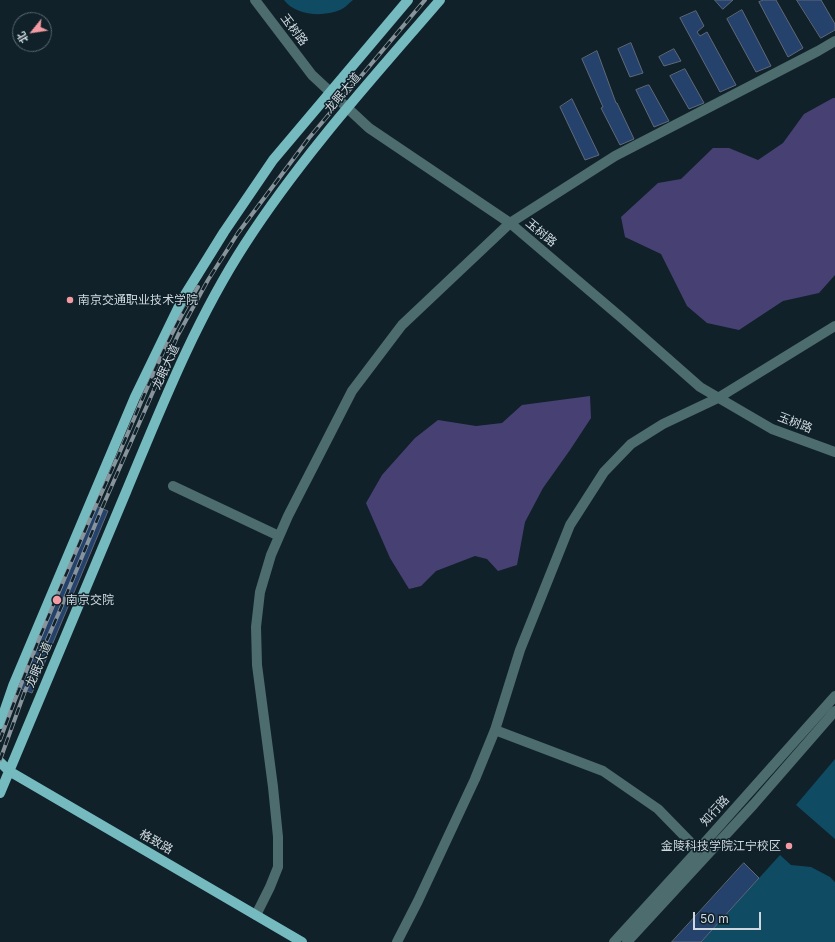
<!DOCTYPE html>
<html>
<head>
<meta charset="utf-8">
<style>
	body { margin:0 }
	#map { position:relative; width:835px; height:942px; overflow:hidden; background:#102129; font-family:Inter,"Noto Sans SC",sans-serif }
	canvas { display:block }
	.north { position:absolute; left:12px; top:12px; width:40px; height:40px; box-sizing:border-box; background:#102129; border:1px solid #5c6a71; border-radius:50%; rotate:240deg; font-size:11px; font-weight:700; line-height:16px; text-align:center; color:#ced8de }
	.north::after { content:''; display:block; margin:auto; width:14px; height:18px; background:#f49aa3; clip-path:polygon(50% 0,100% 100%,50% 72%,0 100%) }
	.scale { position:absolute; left:693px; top:912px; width:68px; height:18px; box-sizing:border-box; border:2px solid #ced8de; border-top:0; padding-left:5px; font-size:12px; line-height:14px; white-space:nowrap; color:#ced8de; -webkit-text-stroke:3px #102129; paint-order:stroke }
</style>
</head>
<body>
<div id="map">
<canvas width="835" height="942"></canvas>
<div class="north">北</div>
<div class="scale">50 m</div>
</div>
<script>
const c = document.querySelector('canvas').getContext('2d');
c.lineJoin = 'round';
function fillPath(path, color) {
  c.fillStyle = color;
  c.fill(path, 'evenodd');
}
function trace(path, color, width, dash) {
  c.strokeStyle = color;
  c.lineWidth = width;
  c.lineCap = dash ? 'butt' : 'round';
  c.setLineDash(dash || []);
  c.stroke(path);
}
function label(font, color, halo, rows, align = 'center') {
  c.font = font + ' Inter,"Noto Sans SC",sans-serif';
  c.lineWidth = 3;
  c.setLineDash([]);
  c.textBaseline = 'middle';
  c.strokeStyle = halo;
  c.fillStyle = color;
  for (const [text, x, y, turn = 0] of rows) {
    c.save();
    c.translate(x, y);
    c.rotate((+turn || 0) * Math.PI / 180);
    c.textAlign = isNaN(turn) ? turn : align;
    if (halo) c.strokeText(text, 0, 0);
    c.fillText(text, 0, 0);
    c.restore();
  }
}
const green = new Path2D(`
	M284,0H353C349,3 345,8 340,10C323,17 296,16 284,0Z
	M835,759V839L796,805Z
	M780,855L791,865L811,867L830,877L835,882V942H701Z`);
const water = new Path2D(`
	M833,98H835V275L819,293L783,301L739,330L707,323L687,306L661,254L625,237L621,217L658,183L681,179L713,148H729L758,160L783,143L804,114Z
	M590,396L591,418L570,450L543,488L525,522L517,565L498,571L487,559L475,556L436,571L421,586L409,589L390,558L366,503L382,475L415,438L438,420L476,426L502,423L522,405Z`);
const building = new Path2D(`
	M715,0H733L723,9Z
	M764,0H776L803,48L788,57L759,2Z
	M797,0H821L835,24V30L821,38Z
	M742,10L771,66L756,72L727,19Z
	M696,11L704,26L697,32L700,36L707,32L736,85L720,92L680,18Z
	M631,43L643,73L630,77L618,49Z
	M674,49L681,61L664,66L659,57Z
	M597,51L616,103H617L634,139L620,145L601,108L603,107L582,59Z
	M685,69L704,103L689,109L670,76Z
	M648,85H649L669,121L654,127L636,90Z
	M572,99L599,155L585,160L560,107Z
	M96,506L108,511L32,693L19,688Z
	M744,863L759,878L701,942H672Z`);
const minor = new Path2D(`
	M255,0L312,75L369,128L510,223L624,320L700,387L772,429L835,452
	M173,486L279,536
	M495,730L603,771L658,809L698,850
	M256,915L270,887L278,867V837L273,787L257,665L256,627L260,592L271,555L288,516L352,391L402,325L510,223L615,156L818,51L835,41
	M397,942L418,901L475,779L495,730L520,650L570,525L604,472L631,444L663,424L718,398L835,326
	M614,942L698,850L835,696
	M627,942L754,804L835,711`);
const major = new Path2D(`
	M0,724L13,686L135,397L183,298L224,232L273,160L408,0
	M0,762L9,771L302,942
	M0,793C41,693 83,593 126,492C161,408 195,321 245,244C301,157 372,79 440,0`);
const rail = new Path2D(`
	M0,740C35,644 76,550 118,456C143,399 165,340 198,287
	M0,760L25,691L63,603L102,508L178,335L208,280L238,233L309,138L425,0`);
const markers = [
	[70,300,4,"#f49aa3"],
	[57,600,5,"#f49aa3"],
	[789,846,4,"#f49aa3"]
];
const streetNames = [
	["玉树路",294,30,53],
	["龙眠大道",343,93,-50],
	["玉树路",541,233,40],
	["龙眠大道",166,367,-65],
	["玉树路",795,423,21],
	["龙眠大道",39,665,-67],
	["知行路",715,811,-48],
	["格致路",156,842,30]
];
const poiNames = [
	["南京交通职业技术学院",78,300],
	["南京交院",66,600],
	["金陵科技学院江宁校区",781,846,"right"]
];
fillPath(green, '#0f4c64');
fillPath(water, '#474173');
fillPath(building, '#25426d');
trace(building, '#5f6978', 1);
trace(minor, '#4c6c6e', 10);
trace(major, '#75babf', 10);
trace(rail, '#88949b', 4);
trace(rail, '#102129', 2.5, [8]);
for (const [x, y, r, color] of markers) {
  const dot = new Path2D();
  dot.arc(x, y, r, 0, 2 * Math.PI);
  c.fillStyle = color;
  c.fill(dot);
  trace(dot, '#102129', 1.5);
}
label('12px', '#ced8de', '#102129', streetNames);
label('12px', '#ced8de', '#102129', poiNames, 'left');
</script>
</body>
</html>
